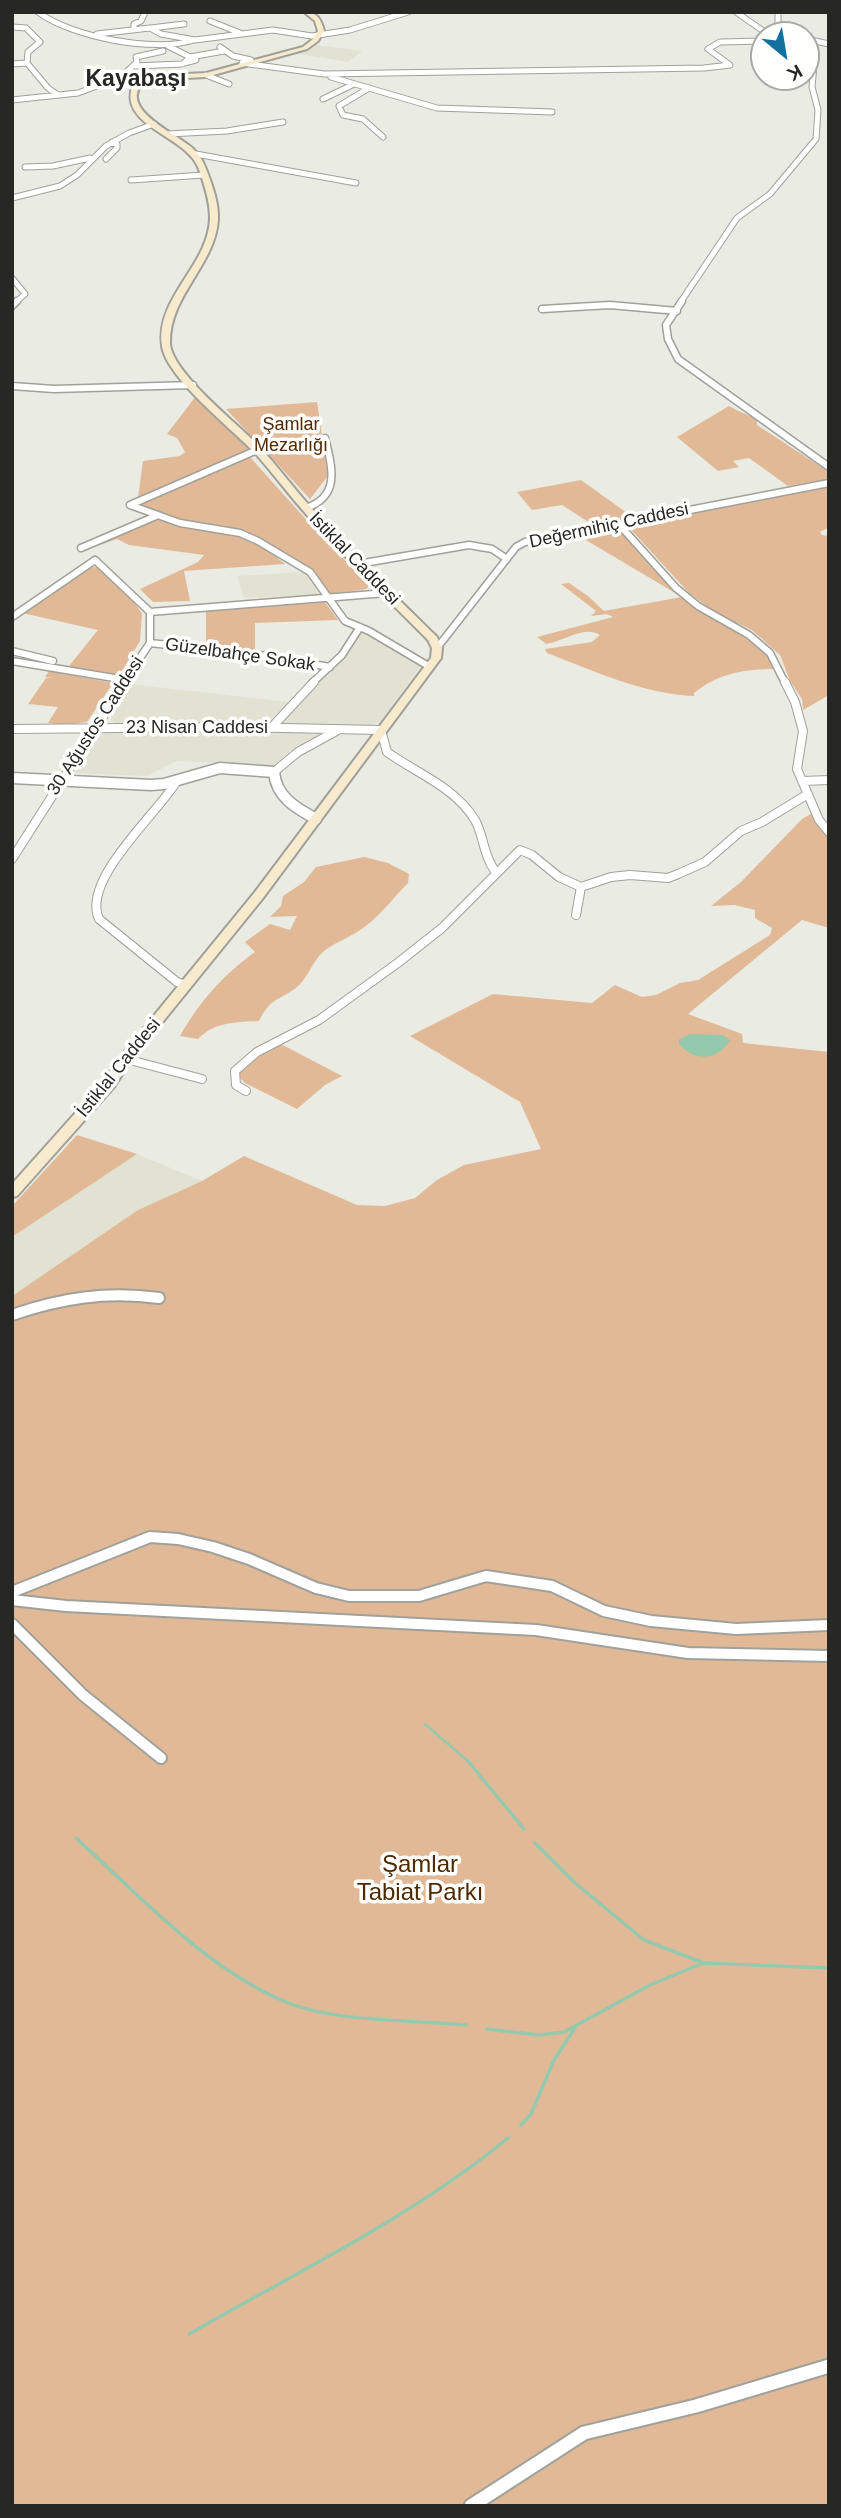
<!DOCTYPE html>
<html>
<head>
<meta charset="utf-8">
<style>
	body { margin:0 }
	#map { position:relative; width:841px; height:2518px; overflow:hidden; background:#eaebe3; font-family:Helvetica,sans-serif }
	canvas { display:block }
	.frame { position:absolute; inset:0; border:14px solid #272724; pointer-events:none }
	.north { position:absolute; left:750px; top:21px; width:70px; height:70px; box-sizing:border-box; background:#fffffe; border:2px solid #a9a9a7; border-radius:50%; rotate:150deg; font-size:19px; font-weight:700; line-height:28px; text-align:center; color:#272724 }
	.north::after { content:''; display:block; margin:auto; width:24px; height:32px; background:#11709e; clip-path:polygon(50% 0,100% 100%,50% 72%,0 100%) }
</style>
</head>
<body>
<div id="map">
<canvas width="841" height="2518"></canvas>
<div class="frame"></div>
<div class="north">K</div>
</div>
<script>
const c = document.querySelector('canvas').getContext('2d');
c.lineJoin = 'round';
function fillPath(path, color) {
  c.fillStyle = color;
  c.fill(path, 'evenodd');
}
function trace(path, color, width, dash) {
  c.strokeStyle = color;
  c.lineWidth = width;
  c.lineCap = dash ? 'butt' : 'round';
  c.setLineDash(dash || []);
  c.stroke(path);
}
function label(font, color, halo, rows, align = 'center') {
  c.font = font + ' Helvetica,sans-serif';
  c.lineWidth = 7;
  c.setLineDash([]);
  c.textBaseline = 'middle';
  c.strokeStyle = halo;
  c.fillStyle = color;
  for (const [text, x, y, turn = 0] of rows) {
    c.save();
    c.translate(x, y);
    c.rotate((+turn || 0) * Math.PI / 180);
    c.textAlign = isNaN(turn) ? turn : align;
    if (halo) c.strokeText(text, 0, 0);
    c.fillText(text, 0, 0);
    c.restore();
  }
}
const built = new Path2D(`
	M316,45L362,51L348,62L294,53Z
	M304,572L321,595L244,598L237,576Z
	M362,630L422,664L380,722L366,727L276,723L336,666Z
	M130,684L289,702L272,718L259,725H117L111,720V714Z
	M314,731L320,734L291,750L274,766L177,761L147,776L75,773L98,735L106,732Z
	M137,1154L202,1181L138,1210L12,1296V1237Z`);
const green = new Path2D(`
	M196,396L253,450L138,498L143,461L180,456L185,452L177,438L167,434Z
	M317,402L328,476L310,499L226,409Z
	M729,406C739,412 748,414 757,421V425L829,472V479L788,486L749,458L733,461L739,467L718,471L677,437Z
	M249,456L328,544L369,583L367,589L330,594L315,572L257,536L185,522L135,505Z
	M581,480L634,518L593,525L562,505L532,510L517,492Z
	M829,482V527L820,532L822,535L829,536V695L803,710L802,699L790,681L780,655L752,630L715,612L689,593L624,522Z
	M150,516C179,526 209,526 238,534C256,540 271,553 285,564L184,571L190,601L153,602L140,589L198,562L204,555L129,545L117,539L94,547L88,544Z
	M615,525L683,594L764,645L775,669C745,669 719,673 694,693V696C643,694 594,671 547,653L545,649L592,642L600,635C583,625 564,642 546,644L537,637L613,617L607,614L591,616L596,611L561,584L569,583L588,596L604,611L682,597L574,533Z
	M97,567L133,600L142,614L140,641L119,676L69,666L98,630L22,613L87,568Z
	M325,602L338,620L255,623V652L206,648V608Z
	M49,671L113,683L87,722L65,725L48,723L58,707L28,704L46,678H54L45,677Z
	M814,812L821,829L829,835V928L802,920L688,1014L742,1034L743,1043L829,1052V2506H12V1296L138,1210L202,1181L244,1156L357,1205L385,1206L415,1198L437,1180L464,1165L541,1149L520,1102L410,1036L493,994L592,1003L615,985L642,997L656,995L680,983L698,980L770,935L772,928L755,918V910L735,905L711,906L741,882L802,819Z
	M364,857L388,863L409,874L408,883C392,899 376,921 357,932C346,939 334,943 324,951C311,963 308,978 298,986C282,1000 271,996 259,1021C236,1022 214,1022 198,1039L180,1036C200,1001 223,975 255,952L245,942L270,924L290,930L297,916L270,917L281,906L283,896L304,882L316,867Z
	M277,1042L342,1076L325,1085L297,1109L245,1083L239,1077V1070Z
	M77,1135L137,1154L12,1237V1206Z`);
const water = new Path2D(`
	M691,1034L723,1035L730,1040C718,1061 694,1062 679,1044V1039Z`);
const streamFar1 = new Path2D(`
	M425,1724L470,1763`);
const stream = new Path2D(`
	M468,1761L524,1829
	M76,1838C140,1896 205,1968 286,2002C334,2022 413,2020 466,2025
	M535,1843L574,1882L644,1940L701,1962
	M487,2029L539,2035L564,2032L650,1985L703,1963L829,1968
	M521,2125L531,2114L554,2060L575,2028
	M189,2334C297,2272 412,2217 508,2138`);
const minorFar4 = new Path2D(`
	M38,12C71,37 155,53 194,40
	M736,12L769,35
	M778,12V30L789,35
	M210,21L240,33
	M12,27L26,28L40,42L28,52L27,63
	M151,28L184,24
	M134,29V24L141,21L145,12
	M97,34L150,28L161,34L195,40L273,30L312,36L350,30L408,12
	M806,39L829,44
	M168,46L190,57
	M220,47L233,56L251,60
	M190,57L196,60L184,63Z
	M190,57L224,51
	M242,63L324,74L704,68L730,65L708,49L720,42L764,41
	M12,64L27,63L48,88L58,95
	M134,66L182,64
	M206,75L229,84
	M121,77L137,62L136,57L163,51
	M331,77L437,108L552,112
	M369,88L339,106L343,115L363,119L383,137
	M323,99L354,84
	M12,100L78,93L121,77L140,80
	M167,134L227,131L283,122
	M196,154L356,183
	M106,159L117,148V144L112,142
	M25,167L53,166L90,158
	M131,180L204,175
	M12,198L60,186L77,175L106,146L129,133L154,124
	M12,278L25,294L15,303
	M680,303L737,218L770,194L816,139L818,110L812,87L814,66L806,59`);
const minorFar3 = new Path2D(`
	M682,301L666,325L668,339L678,359L829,467
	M12,306L17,301
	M542,309L610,305L677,311
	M12,386L54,389L193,385
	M257,450L130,505L180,523L240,533L258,541L310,572L345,621L369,631L430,667
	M306,508C341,496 332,467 325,438
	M617,522L676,588L698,606L749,635L770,653L785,683
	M81,548L156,516
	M358,564L469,545L492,549L507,559
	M12,617L95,560L150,612
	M150,643L259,655L330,667
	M437,648L516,547L525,542L829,483
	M12,651L53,661
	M12,661L126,680
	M123,683L150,643V612L386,593
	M312,683L342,655L360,627`);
const minorFar2 = new Path2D(`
	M785,682L795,702L803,731L797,769L819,820L829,832
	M272,727L314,682
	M12,729L234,727L381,730L387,752C416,773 455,787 475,820C484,836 483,855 495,871
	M274,772L298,752L338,730
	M177,781C157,814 81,880 99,919L177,982L186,985
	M803,781L829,780
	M12,859L125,682
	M576,915L581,887L611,877L630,875L668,878L678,874L705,862L741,831L762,822L808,794
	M126,1059L202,1079
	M246,1091L236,1085L235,1071L257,1052L319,1020L399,962L442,928L520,850L532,855L559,877L581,887`);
const minorFar1 = new Path2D(`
	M12,1315C61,1298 107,1291 159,1298
	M12,1592L150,1537L178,1539L213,1547L249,1559L316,1588L349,1596H419L486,1576L552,1586L604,1611L651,1621L736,1629L829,1625
	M12,1600L66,1606L536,1630L688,1653L829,1656
	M12,1624L83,1695L161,1758`);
const minor = new Path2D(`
	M471,2506L584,2433L696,2406L829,2366`);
const tertiary = new Path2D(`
	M12,778L151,785L164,784L220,768L274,772C276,797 296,808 316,819`);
const secondary = new Path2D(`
	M304,12C317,12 321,19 324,31L318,41L307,49L206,77L146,80C115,106 171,131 187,144C196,150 202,158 206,169C212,185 219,203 218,220C215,265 169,296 170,343C171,372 238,424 259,446C278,467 295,490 314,511C353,555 395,596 437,637L442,648L441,658L263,898L131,1061L114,1087L17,1196L12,1197V1184L104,1081L121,1056L255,892L431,658L432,648L428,640C387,599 345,558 306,514C288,494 273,473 255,453C232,429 166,377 162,346C155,298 209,265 210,218C210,201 204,183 198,167C186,137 124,127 131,91C133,84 137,79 144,76L206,73L303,47L313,39L318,31L315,21Z`);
const farParknames = [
	["Şamlar",291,425],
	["Mezarlığı",291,446]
];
const farStreetnames = [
	["Değermihiç Caddesi",609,526,-12],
	["İstiklal Caddesi",354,559,46],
	["Güzelbahçe Sokak",240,655,8],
	["30 Ağustos Caddesi",96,726,-57],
	["23 Nisan Caddesi",197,728],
	["İstiklal Caddesi",119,1068,-51]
];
const farDistrictnames = [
	["Kayabaşı",136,80]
];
const nearParknames = [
	["Şamlar",420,1865],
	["Tabiat Parkı",420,1893]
];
fillPath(built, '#e1e2d2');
fillPath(green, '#e2b997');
fillPath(water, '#94c9ad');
trace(streamFar1, '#94c9ad', 2.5);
trace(stream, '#94c9ad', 3.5);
trace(minorFar4, '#a0a19a', 7);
trace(minorFar3, '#a0a19a', 9);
trace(minorFar2, '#a0a19a', 10);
trace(minorFar1, '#a0a19a', 14);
trace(minor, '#a0a19a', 17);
trace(tertiary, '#a0a19a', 13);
trace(secondary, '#a0a19a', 4);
trace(minorFar4, '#fff', 5);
trace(minorFar3, '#fff', 6);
trace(minorFar2, '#fff', 8);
trace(minorFar1, '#fff', 10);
trace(minor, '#fff', 13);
trace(tertiary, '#fff', 10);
fillPath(secondary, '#f8eacc');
label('18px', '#502900', '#fffffe', farParknames);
label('18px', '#272724', '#fffffe', farStreetnames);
label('bold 23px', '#272724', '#fffffe', farDistrictnames);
label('24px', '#502900', '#fffffe', nearParknames);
</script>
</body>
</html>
